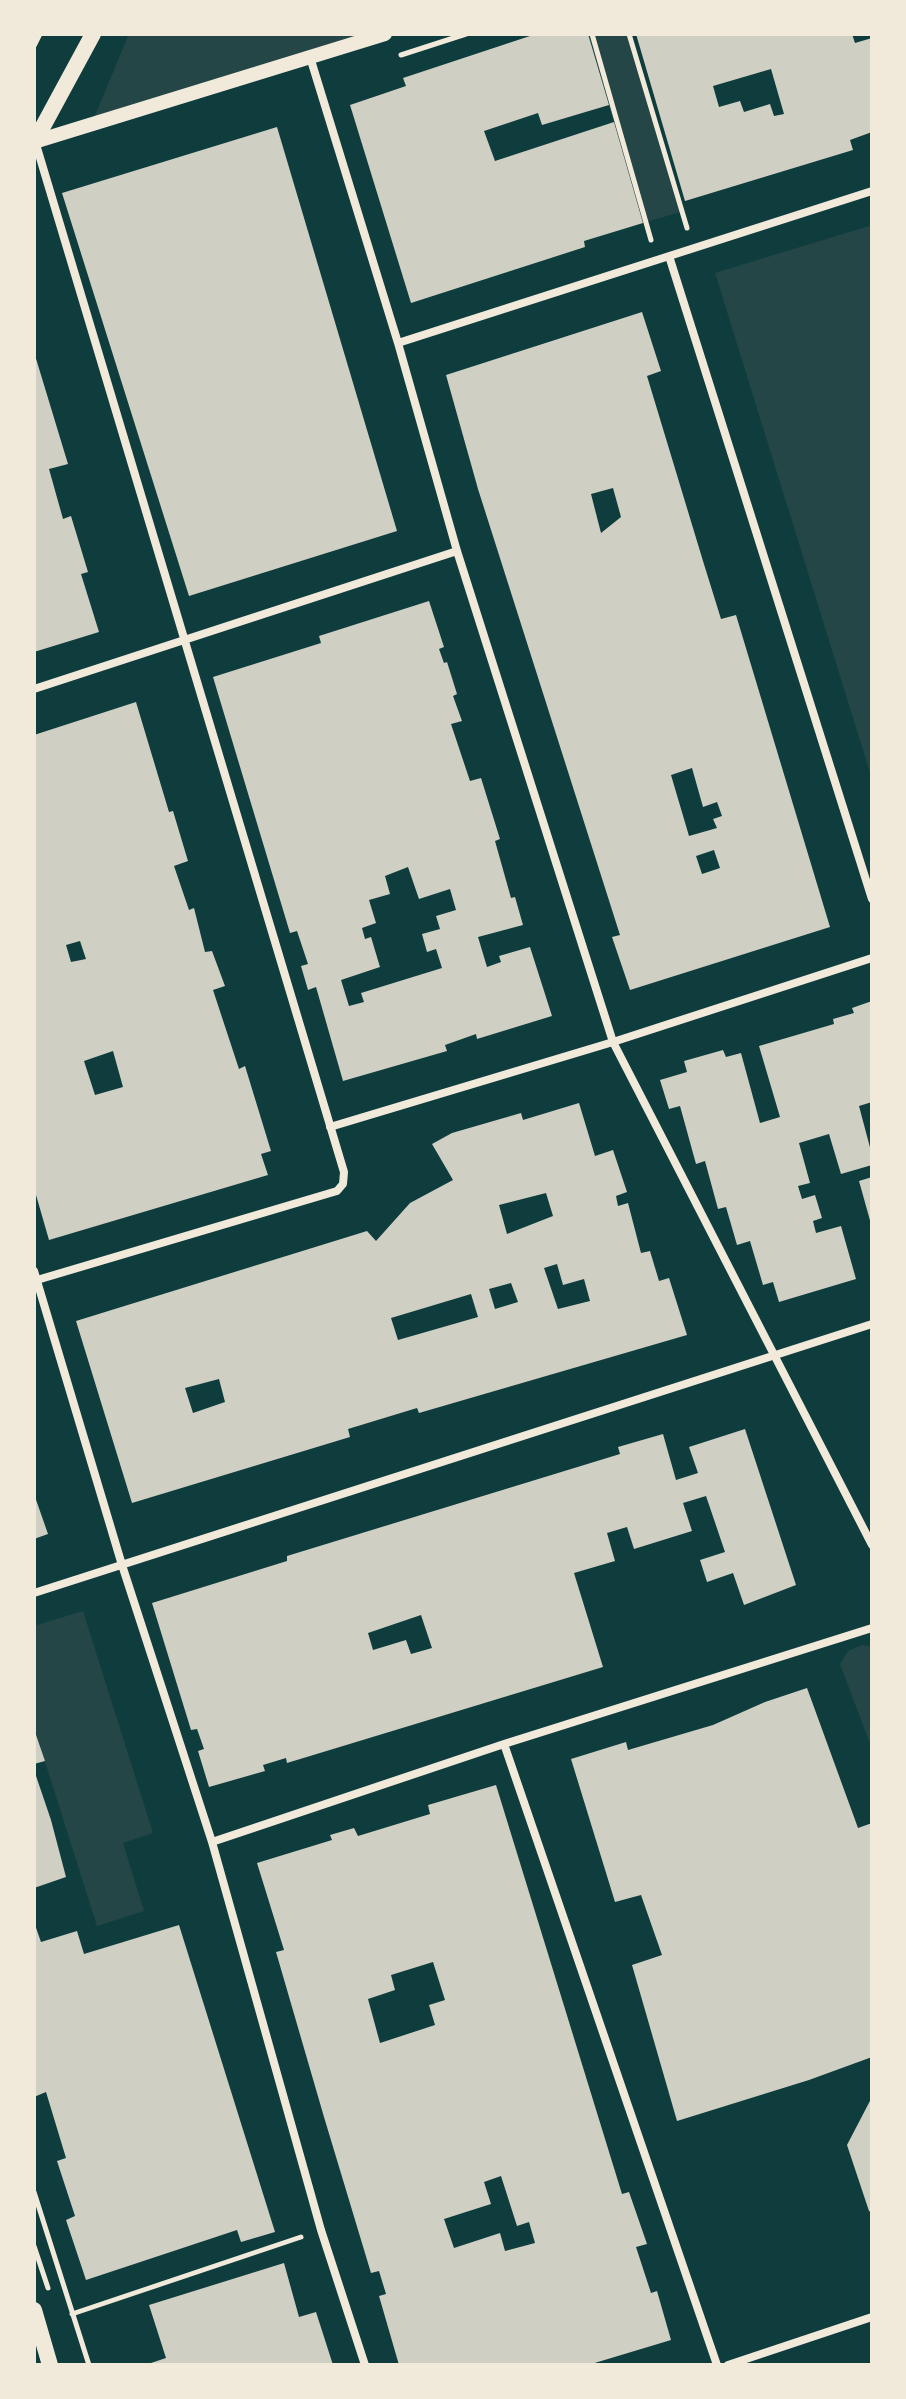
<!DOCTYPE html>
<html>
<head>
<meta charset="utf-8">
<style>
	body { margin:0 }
	#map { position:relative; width:906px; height:2399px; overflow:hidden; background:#0f3d3e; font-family:"Roboto Serif",serif }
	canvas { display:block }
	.frame { position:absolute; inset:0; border:36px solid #f1e9da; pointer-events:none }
</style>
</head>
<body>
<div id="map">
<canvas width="906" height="2399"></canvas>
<div class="frame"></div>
</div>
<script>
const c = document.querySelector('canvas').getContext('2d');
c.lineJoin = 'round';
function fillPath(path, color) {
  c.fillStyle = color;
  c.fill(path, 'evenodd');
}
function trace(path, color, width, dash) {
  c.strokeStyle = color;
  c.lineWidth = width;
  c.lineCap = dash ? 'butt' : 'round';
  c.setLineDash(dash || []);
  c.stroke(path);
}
const green = new Path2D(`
	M129,34H385L91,125Z
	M588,34H632L684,211L643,223Z
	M872,225V779L715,273Z
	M83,1611L153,1833L123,1843L144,1911L97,1926L34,1727V1626Z
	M862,1645L872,1647V1749L840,1664L848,1651Z`);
const building = new Path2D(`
	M536,34H588L609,105L542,125L538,113L484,131L495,161L614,122L643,223L584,241L585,247L411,303L350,105L406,86L403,78Z
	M636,34H852L855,43L872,38V132L850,140L853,150L685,201ZM771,69L784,114L774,116L770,104L744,112L740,101L719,107L713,86Z
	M277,127L397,531L189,596L62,193Z
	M642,312L661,371L647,376L703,561L721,619L736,615L830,927L630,990L612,937L620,935L478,489L446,375ZM613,488L621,517L601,533L591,494ZM692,768L703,807L717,802L722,816L713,819L717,828L689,836L671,775ZM714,850L720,868L702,874L696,856Z
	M34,352L68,464L49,469L63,519L71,516L88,572L81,574L99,632L34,652Z
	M429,601L444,647L439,649L444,663L447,662L457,694L453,696L462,721L451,724L470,781L481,778L500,839L495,841L511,898L515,897L523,925L478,937L487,967L501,962L499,956L530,947L552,1016L477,1039L476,1034L445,1045L447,1051L343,1081L316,987L308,990L301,966L308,964L297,931L290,933L213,677L321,643L319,636ZM408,867L419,899L450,889L456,910L436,916L440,929L422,934L427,952L436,949L442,968L361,993L364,1002L349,1006L341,980L380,967L371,937L365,939L362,928L376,923L369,900L390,894L385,876Z
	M136,702L169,812L173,811L188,861L174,866L189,910L194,908L205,952L212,951L225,986L213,990L239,1069L245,1066L271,1151L261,1154L268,1175L49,1240L34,1188V735ZM80,941L86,959L71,962L66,945ZM113,1051L123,1087L95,1095L84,1061Z
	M872,1001V1102L859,1106L872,1155V1165L841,1174L829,1134L799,1143L810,1183L798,1186L802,1199L815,1195L822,1218L813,1221L816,1233L841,1226L856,1279L779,1302L773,1282L763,1285L750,1241L737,1245L726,1207L718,1209L705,1161L696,1164L680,1106L669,1109L660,1080L687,1072L684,1061L723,1050L726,1057L741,1053L760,1123L780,1117L759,1046L834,1024L833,1019L854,1013L852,1008Z
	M579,1103L595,1156L613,1150L627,1192L616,1196L618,1206L628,1203L641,1253L650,1251L659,1281L669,1278L687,1335L419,1413L417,1408L348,1429L350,1437L132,1503L76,1321L367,1231L376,1241L410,1203L453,1180L432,1144L452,1133L521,1113L523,1120ZM546,1193L553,1216L507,1234L499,1205ZM557,1264L563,1285L584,1279L590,1301L558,1309L544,1268ZM511,1283L518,1302L495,1309L489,1289ZM471,1294L478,1317L398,1340L391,1318ZM219,1379L225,1402L193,1413L185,1388Z
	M872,1177V1224H871L859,1181Z
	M745,1429L796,1585L744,1605L733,1573L707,1582L700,1560L725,1552L706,1496L683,1503L692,1531L634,1549L627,1527L607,1533L615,1561L574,1573L603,1667L287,1763L286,1758L263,1765L265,1771L209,1787L198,1751L204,1749L197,1729L191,1730L152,1603L287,1561V1556L620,1454L618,1447L663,1434L676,1480L698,1473L689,1447ZM421,1615L432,1648L411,1654L406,1640L373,1650L368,1633Z
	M34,1494L48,1534L34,1539Z
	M807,1688L858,1828L872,1823V2057L809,2080L677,2121L632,1965L662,1955L641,1895L615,1902L571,1759L626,1742L628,1750L713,1725L765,1702Z
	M34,1729L45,1761L34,1764Z
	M34,1770L51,1820L66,1877L34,1888Z
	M496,1785L622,2194L629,2192L647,2244L636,2247L651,2293L657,2291L671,2340L588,2365H399L379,2296L386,2294L379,2271L371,2273L324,2117L276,1952L284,1950L257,1863L332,1840L330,1835L354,1828L358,1836L430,1814L428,1805ZM433,1962L445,2000L429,2005L435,2025L380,2043L368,1999L395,1990L391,1975ZM501,2176L517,2226L529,2222L535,2243L505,2251L500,2233L454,2248L444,2219L491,2204L484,2182Z
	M34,1922L41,1942L77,1931L84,1954L179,1925L275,2232L241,2242L237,2230L86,2280L66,2220L75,2216L57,2161L66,2158L46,2092L34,2097Z
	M872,2097V2213L869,2211L847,2145Z
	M284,2263L299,2317L316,2312L333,2365H145L166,2358L149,2305Z`);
const path = new Path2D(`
	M592,34L651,240
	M629,34L687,228
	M34,46L40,34
	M401,55L466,34
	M34,2192L89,2365
	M34,2246L48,2288
	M72,2314L301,2237`);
const minor = new Path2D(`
	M310,57L398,343L457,551L613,1042L872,1545
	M35,141L344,1172L343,1184L337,1191L37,1280
	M669,256L872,899
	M398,343L872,191
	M34,689L457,551
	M330,1127L613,1042L872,958
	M34,1271L122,1565L212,1842L321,2230L365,2365
	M34,1593L872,1324
	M504,1744L717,2365
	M212,1842L504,1744L872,1628
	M728,2365L872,2317`);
const tertiary = new Path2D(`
	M34,142L385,34`);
const secondary = new Path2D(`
	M34,143L93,34
	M34,2310L50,2365`);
fillPath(green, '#244646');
fillPath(building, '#cfcfc3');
trace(path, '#f1e9da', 5);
trace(minor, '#f1e9da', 8);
trace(tertiary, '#f1e9da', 14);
trace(secondary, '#f1e9da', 16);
</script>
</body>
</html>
